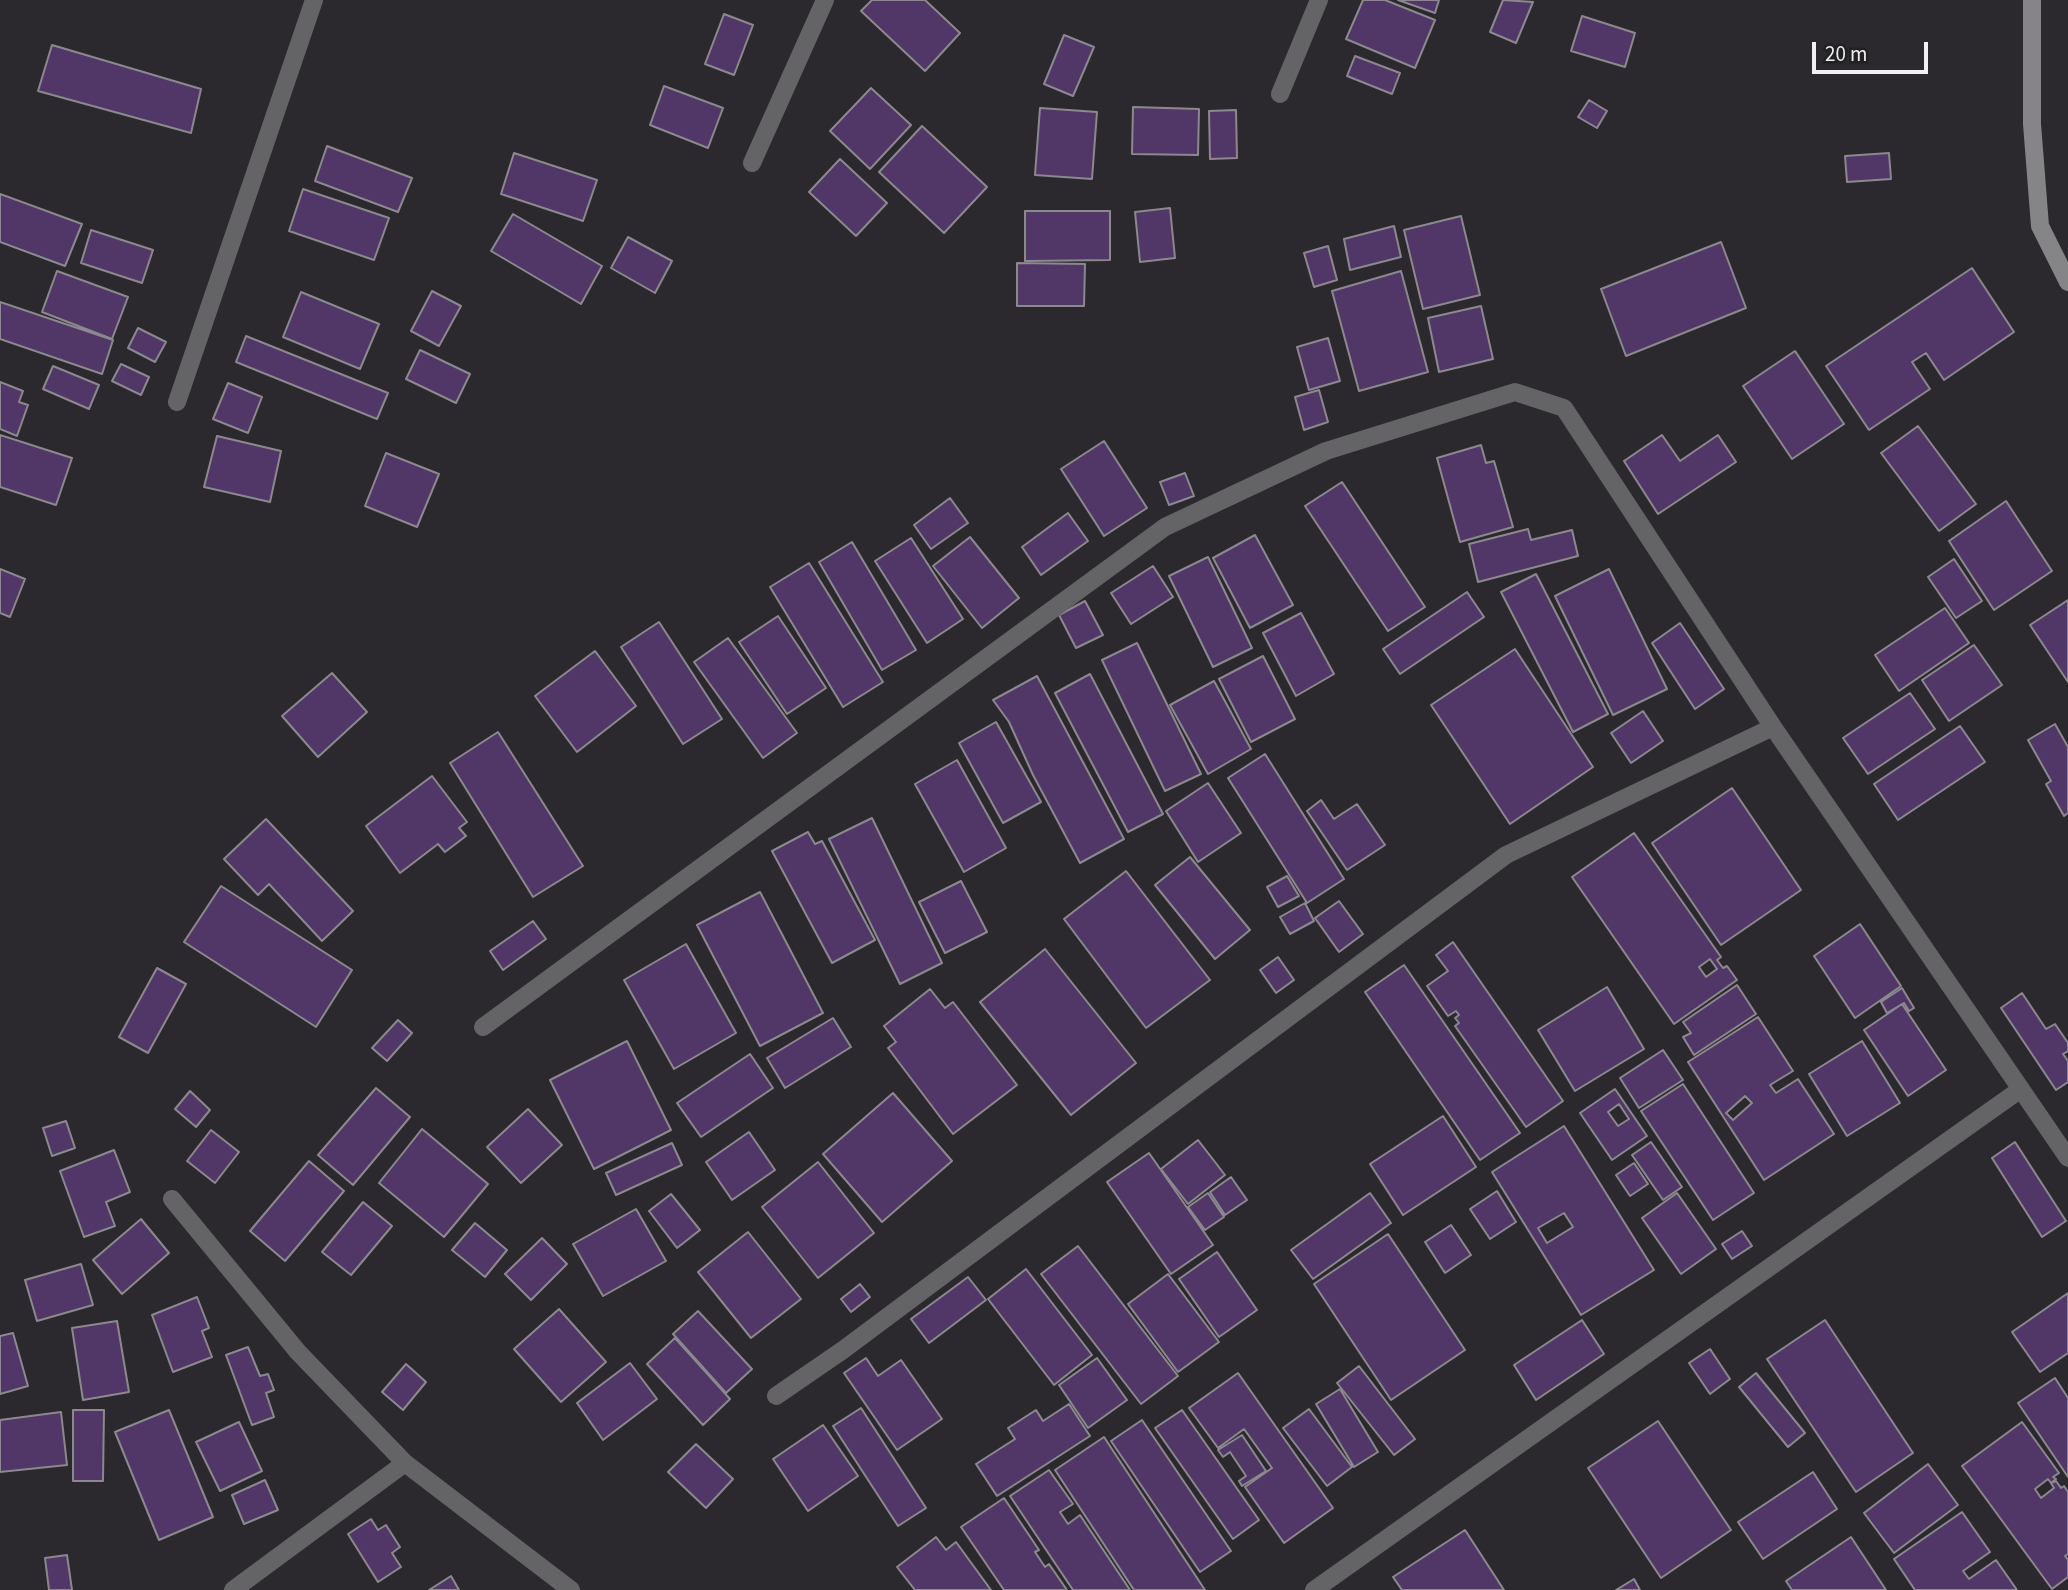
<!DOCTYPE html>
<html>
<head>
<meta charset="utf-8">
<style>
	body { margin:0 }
	#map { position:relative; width:2068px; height:1590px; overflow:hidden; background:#2b292d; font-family:"Source Sans 3",sans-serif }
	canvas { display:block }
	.scale { position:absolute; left:1812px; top:42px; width:116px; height:32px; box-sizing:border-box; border:4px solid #f1f0f2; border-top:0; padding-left:9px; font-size:21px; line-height:24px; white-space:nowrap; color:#f1f0f2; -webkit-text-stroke:5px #212023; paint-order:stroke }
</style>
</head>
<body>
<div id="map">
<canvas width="2068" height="1590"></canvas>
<div class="scale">20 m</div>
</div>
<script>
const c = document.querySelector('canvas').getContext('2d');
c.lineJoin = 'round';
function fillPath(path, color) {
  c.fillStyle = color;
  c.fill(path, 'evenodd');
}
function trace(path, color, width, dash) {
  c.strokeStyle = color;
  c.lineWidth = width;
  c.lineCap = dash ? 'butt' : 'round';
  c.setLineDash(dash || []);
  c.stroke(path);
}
const building = new Path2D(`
	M872,0H925L960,33L925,71L861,11Z
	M1363,0H1385L1435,20L1415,68L1346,39Z
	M1398,0H1439L1435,13Z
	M1503,0L1533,2L1516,43L1490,32Z
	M724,14L753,25L734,75L705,64Z
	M1582,16L1635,33L1625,67L1571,51Z
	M1064,35L1094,47L1073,96L1044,84Z
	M52,45L201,89L191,133L38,91Z
	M1355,56L1400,73L1392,94L1347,76Z
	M664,86L723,108L708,148L650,125Z
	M871,88L911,125L870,169L830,131Z
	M1589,100L1607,111L1597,128L1578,117Z
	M1133,107L1199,109L1198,155L1132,154Z
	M1040,108L1097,112L1092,179L1035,175Z
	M1236,110L1237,158L1210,159L1209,111Z
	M922,126L987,187L944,233L879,172Z
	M327,146L412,178L398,212L315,181Z
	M514,153L597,180L583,221L501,194Z
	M1889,153L1891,179L1847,182L1845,156Z
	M840,159L887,203L856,236L809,192Z
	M303,189L389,218L374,260L289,231Z
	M0,194L82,224L65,266L0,242Z
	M1170,208L1175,258L1140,262L1135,212Z
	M1025,211H1110V260L1025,261Z
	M513,214L602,266L581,304L491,251Z
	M1461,216L1480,295L1423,309L1404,230Z
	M1394,226L1401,257L1350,270L1344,239Z
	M91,230L153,250L142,283L81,263Z
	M628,237L672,261L655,293L611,268Z
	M1721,242L1746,308L1626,356L1601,289Z
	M1328,246L1337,280L1314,287L1304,253Z
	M1017,263L1085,264L1084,306H1017Z
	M1972,268L2014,332L1944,380L1926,353L1912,362L1930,389L1869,430L1826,366Z
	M57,271L128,297L112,339L42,312Z
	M1401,271L1428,372L1359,391L1332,291Z
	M432,291L461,306L439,346L411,331Z
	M301,292L379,324L360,369L283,337Z
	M0,302L113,340L102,374L0,339Z
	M1481,306L1493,359L1439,372L1428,318Z
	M138,328L166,342L155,362L128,348Z
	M246,336L388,393L377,419L236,362Z
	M1328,338L1340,381L1309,390L1297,347Z
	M420,350L470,374L456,403L406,379Z
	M1795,351L1844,424L1792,459L1743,386Z
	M121,364L149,377L141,395L112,381Z
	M53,366L99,385L89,409L43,389Z
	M0,382L23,391L19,402L28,405L17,436L0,429Z
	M228,383L262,397L248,433L213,419Z
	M1319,390L1328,422L1304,430L1295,397Z
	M1918,426L1976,504L1939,531L1881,453Z
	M0,435L72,458L56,505L0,487Z
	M1662,435L1680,461L1718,435L1736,462L1658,514L1624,461Z
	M217,436L281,451L270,502L204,487Z
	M1104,441L1147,508L1104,536L1061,469Z
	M1481,445L1486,463L1494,461L1513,527L1460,542L1437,458Z
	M386,453L439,474L417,527L365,506Z
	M1185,473L1194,496L1169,505L1160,482Z
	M1342,482L1425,607L1388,631L1305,506Z
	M950,498L968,523L931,549L914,525Z
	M2006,501L2052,571L1994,610L1949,541Z
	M1068,513L1088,541L1041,575L1022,547Z
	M1528,529L1531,540L1572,530L1578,556L1478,582L1469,544Z
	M1255,535L1293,605L1250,628L1213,558Z
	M970,537L1019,598L982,628L933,566Z
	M911,538L963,619L927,643L875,561Z
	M852,542L916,650L882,670L819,562Z
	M1208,557L1252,648L1213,667L1169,576Z
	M1954,559L1982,601L1956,618L1928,577Z
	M809,563L883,682L843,707L770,587Z
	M1153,566L1173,597L1131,624L1111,593Z
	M0,569L25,579L10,617L0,613Z
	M1609,569L1667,689L1613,715L1555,596Z
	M1536,574L1608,714L1573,732L1501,592Z
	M1467,592L1484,617L1400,674L1383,649Z
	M2068,600V682L2030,625Z
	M1085,601L1103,635L1076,648L1059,615Z
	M1945,608L1969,643L1899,691L1875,655Z
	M1301,613L1334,674L1296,696L1263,633Z
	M778,616L826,688L787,714L739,642Z
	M659,622L722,719L683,744L621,647Z
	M1680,623L1724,689L1695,709L1652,643Z
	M728,638L797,733L763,758L694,662Z
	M1137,643L1201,774L1165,791L1102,660Z
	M1974,645L2002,685L1949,721L1922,680Z
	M1515,649L1593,767L1510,824L1431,705Z
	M595,651L636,706L577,752L535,696Z
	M1263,656L1295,719L1251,742L1219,679Z
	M332,673L367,712L318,757L282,716Z
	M1090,674L1163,814L1128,832L1055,693Z
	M1037,676L1124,839L1080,863L1033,775L1009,722L993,700Z
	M1214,681L1251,749L1208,774L1170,705Z
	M1910,693L1935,729L1868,774L1843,738Z
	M1643,711L1663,741L1631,763L1611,733Z
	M996,722L1041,802L1003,823L959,743Z
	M2055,724L2068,747V813L2064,816L2046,784L2051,781L2028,740Z
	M1960,726L1985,762L1898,820L1874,784Z
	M498,732L583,866L533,897L450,763Z
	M1265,754L1344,879L1307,903L1228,778Z
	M957,760L1006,848L964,872L915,784Z
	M432,776L467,822L459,828L466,836L445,852L438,844L400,873L366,826Z
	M1208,783L1241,833L1198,862L1166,811Z
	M1732,788L1801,890L1721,945L1652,843Z
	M1321,800L1334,819L1357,804L1385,845L1347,870L1307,811Z
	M872,818L942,963L900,984L829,839Z
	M266,819L353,911L322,941L269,884L258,895L224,859Z
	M808,832L815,844L822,841L875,940L832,963L772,851Z
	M1634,833L1721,957L1717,960L1723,968L1727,966L1737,980L1674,1024L1572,877ZM1710,959L1717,969L1706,977L1699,967Z
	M1190,857L1250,930L1215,959L1155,885Z
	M1126,871L1210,980L1146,1028L1064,919Z
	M1287,876L1299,896L1278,907L1267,887Z
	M961,881L987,932L945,953L919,902Z
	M221,886L352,970L316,1027L184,942Z
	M760,892L823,1013L760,1046L697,925Z
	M1339,901L1363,934L1339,952L1315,918Z
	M1305,903L1314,921L1290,934L1280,917Z
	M533,921L546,939L503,970L490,951Z
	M1860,924L1901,986L1855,1018L1814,956Z
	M1453,942L1563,1101L1526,1127L1455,1026L1459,1023L1455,1018L1459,1015L1456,1011L1448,1016L1427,986L1448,971L1436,955Z
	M686,944L736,1033L674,1069L624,980Z
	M1045,949L1136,1063L1071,1115L980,1002Z
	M1278,957L1294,980L1276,993L1260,970Z
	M1404,965L1520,1133L1480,1160L1365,992Z
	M157,968L186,984L148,1053L119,1037Z
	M1737,985L1756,1014L1694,1055L1683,1037L1691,1033L1683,1022Z
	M1607,987L1644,1049L1575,1091L1538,1030Z
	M1902,988L1914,1008L1909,1011L1904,1003L1887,1013L1881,1002Z
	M930,989L945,1008L953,1002L1017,1085L953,1134L888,1048L896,1042L884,1026Z
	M2022,993L2046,1029L2055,1024L2068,1043V1051L2063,1054L2068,1061V1082L2056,1090L2001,1008Z
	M1902,1004L1946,1070L1908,1096L1864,1030Z
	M1758,1017L1793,1071L1770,1085L1776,1093L1798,1079L1834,1134L1764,1180L1688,1062ZM1745,1096L1752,1103L1733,1120L1726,1113Z
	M833,1018L851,1047L785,1088L767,1058Z
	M398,1020L412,1033L387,1061L372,1048Z
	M627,1041L671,1130L594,1169L550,1080Z
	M1862,1041L1900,1103L1847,1136L1809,1074Z
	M1663,1050L1683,1080L1639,1108L1620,1078Z
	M750,1054L773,1088L701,1137L677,1103Z
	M1683,1084L1754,1193L1713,1220L1641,1111Z
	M376,1088L410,1117L353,1185L318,1155Z
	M1615,1089L1647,1136L1612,1160L1580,1113ZM1619,1104L1629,1119L1618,1126L1608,1112Z
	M190,1091L210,1110L196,1127L175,1109Z
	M893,1093L952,1161L882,1222L823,1154Z
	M528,1109L562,1145L521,1183L487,1147Z
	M1443,1116L1476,1167L1403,1215L1370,1164Z
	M66,1121L75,1148L52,1156L43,1128Z
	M1564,1126L1654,1270L1581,1315L1492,1172ZM1564,1213L1573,1227L1547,1243L1538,1228Z
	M422,1129L488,1184L444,1237L379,1183Z
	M211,1130L239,1152L215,1183L187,1161Z
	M749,1132L775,1170L732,1200L706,1162Z
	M1198,1140L1225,1175L1188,1204L1161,1169Z
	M1651,1142L1682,1187L1663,1200L1632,1155Z
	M2015,1142L2066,1221L2042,1237L1992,1158Z
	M672,1143L682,1165L616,1195L606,1173Z
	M114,1150L130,1192L106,1202L115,1226L84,1237L60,1171Z
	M1149,1153L1213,1245L1171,1274L1107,1182Z
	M309,1161L344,1191L285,1261L250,1231Z
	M818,1162L874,1233L818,1278L762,1207Z
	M1634,1163L1648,1184L1630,1196L1616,1175Z
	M1231,1177L1247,1200L1225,1215L1210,1192Z
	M1497,1191L1516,1222L1490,1239L1470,1209Z
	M1208,1193L1224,1217L1205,1230L1188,1207Z
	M1370,1193L1391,1223L1313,1279L1291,1250Z
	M1677,1193L1716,1249L1681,1274L1642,1218Z
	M671,1194L700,1230L677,1248L649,1211Z
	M363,1202L392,1226L351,1275L322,1252Z
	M636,1209L666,1261L603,1296L573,1244Z
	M141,1219L169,1253L122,1294L93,1260Z
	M475,1223L507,1250L485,1277L452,1250Z
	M1451,1225L1471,1255L1445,1273L1425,1242Z
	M1742,1231L1752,1246L1732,1259L1722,1244Z
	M748,1232L801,1299L751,1338L698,1272Z
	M1388,1234L1465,1350L1391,1400L1314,1284Z
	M542,1238L567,1264L531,1300L505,1274Z
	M1078,1246L1178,1376L1141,1404L1041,1274Z
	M1217,1252L1257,1310L1219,1337L1179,1279Z
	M81,1264L93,1305L37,1321L25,1280Z
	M1026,1269L1092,1355L1054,1385L988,1299Z
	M1168,1274L1219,1342L1178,1372L1128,1304Z
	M968,1277L986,1300L929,1343L911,1319Z
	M860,1284L870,1297L851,1312L841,1299Z
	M2068,1293V1353L2040,1372L2012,1332Z
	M197,1297L209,1328L202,1331L212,1357L173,1372L152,1315Z
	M559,1309L606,1362L561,1402L514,1349Z
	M698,1311L752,1369L726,1393L673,1334Z
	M1582,1320L1604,1354L1536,1400L1514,1365Z
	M1825,1320L1913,1453L1856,1492L1767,1359Z
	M117,1321L129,1392L83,1400L72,1328Z
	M13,1333L28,1386L0,1394V1336Z
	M675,1338L730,1399L703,1425L647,1364Z
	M248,1347L260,1376L268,1374L274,1390L266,1393L274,1417L252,1425L226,1355Z
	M1710,1349L1730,1379L1710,1394L1689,1363Z
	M866,1358L878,1376L901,1360L942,1419L897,1450L844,1373Z
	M1097,1358L1127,1400L1088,1428L1059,1385Z
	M630,1363L657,1399L603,1440L577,1403Z
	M406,1364L426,1382L403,1410L382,1392Z
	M1359,1366L1415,1439L1394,1455L1337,1383Z
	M1238,1373L1333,1508L1284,1543L1245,1487L1272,1468L1244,1429L1218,1448L1189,1408Z
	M1756,1373L1805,1433L1788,1447L1739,1387Z
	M2055,1378L2068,1398V1477L2018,1403Z
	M1340,1389L1378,1452L1354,1467L1316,1404Z
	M1069,1404L1090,1436L997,1496L976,1464L1015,1439L1008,1428L1036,1410L1043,1421Z
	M861,1408L926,1508L898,1526L833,1426Z
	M1309,1409L1352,1467L1327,1486L1283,1428Z
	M73,1410H104L103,1481H73Z
	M169,1410L213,1517L159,1540L115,1432Z
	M1182,1410L1259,1520L1233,1539L1155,1428Z
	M61,1412L67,1465L0,1472V1420Z
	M1142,1420L1231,1551L1200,1572L1111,1441Z
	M1658,1421L1731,1530L1661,1578L1588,1468Z
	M239,1422L262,1471L220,1491L196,1442Z
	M2022,1422L2059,1473L2053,1477L2056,1479L2051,1483L2048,1479L2035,1489L2041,1498L2054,1488L2051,1483L2056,1481L2061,1488L2064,1486L2068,1492V1554L2065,1556L2068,1560V1577L2052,1589L1962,1466Z
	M823,1425L858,1476L808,1511L773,1459Z
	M1242,1435L1266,1471L1242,1486L1239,1481L1246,1476L1230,1452L1223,1457L1218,1450Z
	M1104,1437L1205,1590H1134L1055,1470Z
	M696,1444L733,1479L706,1508L668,1472Z
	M1928,1464L1958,1505L1894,1553L1864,1513Z
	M1049,1470L1073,1504L1060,1512L1068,1524L1080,1515L1130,1590H1073L1010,1496Z
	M1813,1472L1837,1509L1763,1559L1738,1522Z
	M265,1480L278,1510L244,1524L232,1495Z
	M1004,1498L1039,1550L1035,1552L1045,1567L1049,1564L1067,1590H1004L961,1527Z
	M1962,1512L1990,1552L1963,1571L1969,1579L1996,1560L2017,1590H1915L1894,1559Z
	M371,1519L378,1530L386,1525L400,1547L392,1553L401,1567L378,1582L348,1534Z
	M1465,1530L1504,1590H1402L1393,1577Z
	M936,1537L946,1550L956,1542L991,1590H915L897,1567Z
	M1851,1537L1886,1590H1792L1786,1581Z
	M67,1555L72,1590H49L45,1558Z
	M451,1576L459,1590H429Z
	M1634,1579L1640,1590H1616Z`);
const street = new Path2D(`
	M1280,94L1319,0
	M752,163L825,0
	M177,402L314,0
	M483,1027L1165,527L1326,451L1515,392L1564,408L1773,727L2068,1158
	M172,1199L298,1352L405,1463L571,1590
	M776,1396L843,1350L1506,855L1773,727
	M233,1590L405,1463
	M1314,1590L2021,1089`);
const secondary = new Path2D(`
	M2032,0V124L2040,226L2068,282`);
fillPath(building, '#503767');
trace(building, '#8b898e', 2);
trace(street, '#646466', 18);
trace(secondary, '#858487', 18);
</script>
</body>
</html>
